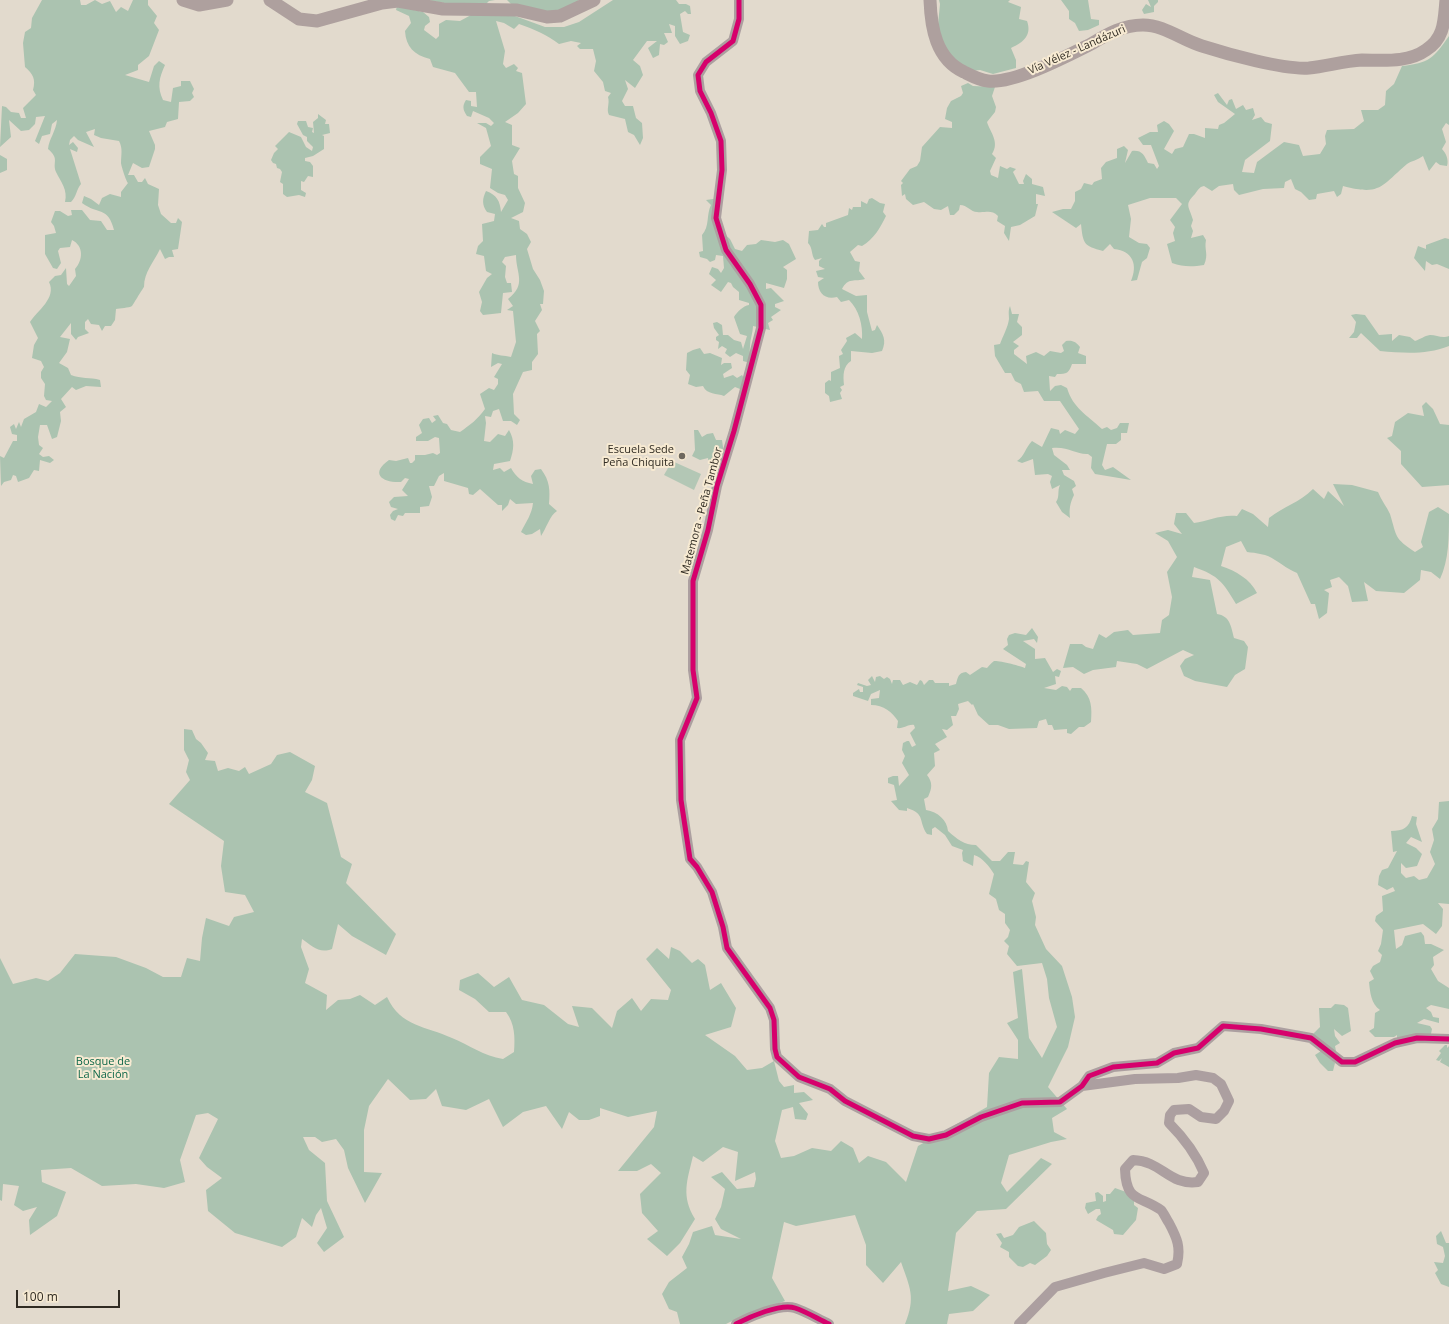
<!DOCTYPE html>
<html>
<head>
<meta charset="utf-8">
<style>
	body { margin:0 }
	#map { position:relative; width:1449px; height:1324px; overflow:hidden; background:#e2dacd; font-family:"Open Sans",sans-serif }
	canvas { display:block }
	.scale { position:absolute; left:16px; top:1290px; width:104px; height:18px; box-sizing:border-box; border:2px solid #302b22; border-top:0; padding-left:5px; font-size:12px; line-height:14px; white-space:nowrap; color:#302b22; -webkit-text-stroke:3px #f7ead2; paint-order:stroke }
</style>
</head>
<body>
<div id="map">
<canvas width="1449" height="1324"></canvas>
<div class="scale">100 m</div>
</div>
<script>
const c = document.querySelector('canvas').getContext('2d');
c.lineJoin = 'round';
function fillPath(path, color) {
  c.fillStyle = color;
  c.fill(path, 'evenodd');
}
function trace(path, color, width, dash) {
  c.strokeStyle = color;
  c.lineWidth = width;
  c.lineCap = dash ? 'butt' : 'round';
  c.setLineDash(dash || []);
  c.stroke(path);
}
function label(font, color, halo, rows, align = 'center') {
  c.font = font + ' "Open Sans",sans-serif';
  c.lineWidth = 4;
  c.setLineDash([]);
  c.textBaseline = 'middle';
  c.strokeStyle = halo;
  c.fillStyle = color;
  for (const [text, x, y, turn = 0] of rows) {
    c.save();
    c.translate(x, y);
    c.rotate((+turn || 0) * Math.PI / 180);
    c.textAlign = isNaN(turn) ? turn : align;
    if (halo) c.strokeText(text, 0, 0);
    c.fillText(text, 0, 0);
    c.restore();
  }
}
const green = new Path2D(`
	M672,461L701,474L694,490L664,475Z`);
const forest = new Path2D(`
	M42,0H80L81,5H86L95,0L102,4L110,1L116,12L121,7L128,11L133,0H148V5L157,16L154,23L159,30L149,56L138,65V70L125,75L149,82L154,66L159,61L165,65C159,78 157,87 163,100L171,102L173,88L181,86V81H190L194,89L192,93L194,97L190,101L179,102L178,119L167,122L165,127L149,131L155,145V149L149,167L142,168L133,163L128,175H134L138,182H142L145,178L148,184L159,189L158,205L161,214L171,223H176L178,218L182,222L178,249L172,250L174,257H169L165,259L160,249C154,262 144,272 144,287C141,291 133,305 132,306C129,308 120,308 116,309L115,320L111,326H105L102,331L99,325L91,324L88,319L85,322V329L89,333L78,337L76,340L71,334V323L60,337L70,339L67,352L59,363L68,368L71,375C81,379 90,377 100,380L101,387L86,386L76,390L72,387L61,399L66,407L60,412L61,421L57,437L52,439L47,425H40L38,437L39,445L43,448L39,454L43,457L49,456L54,460L50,463L40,460L39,471L34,470L29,478L18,482L16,476L13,475L11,480L4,482L1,486L0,456L4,458L13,441H17V435L12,434L10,427L14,424L16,429L19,422L21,427L24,419L36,412L39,404L46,407L52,401L46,400L44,396L45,384L41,378V372L44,367L41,361L32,358L34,345L38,338L30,322C37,311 57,298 49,282L55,276L61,275L66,268L67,284L69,286L76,276L75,269C83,260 84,246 72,240L70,247L60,248L58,251L61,263L57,269L53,268L45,254V235L56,233L54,226L51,222L55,211H60L68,216L72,215L71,210H82L90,220L101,221L107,230H114C108,206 98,215 82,203L84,196L91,199L99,205L102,198L110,194L121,197V192L128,183C126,181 121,165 121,163C121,154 123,149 119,141L101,138L94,135L95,129L86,132L94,147L78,140L74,136L70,140L69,145L73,142L78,148L77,152L70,149L81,184C76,190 77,196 71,202H65C68,190 61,182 56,172C52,162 60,159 48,149C49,139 56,131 57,120L52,124L50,134L42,136L39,144L35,141L45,116L36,117L35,124L29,130L21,131L9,120L11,137L0,147L2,106L6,107L11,112L19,113L21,118H26L23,108L36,95L33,90C36,79 33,74 25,67L23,43L25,32L31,28L32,18Z
	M426,0H495L489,1L486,4L479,3L456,5Z
	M507,0H578V1L558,16L511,4Z
	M613,0H676L679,4H686L690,6L691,14H688L685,11L680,14L683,32L690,35L688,41L680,44L675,36V26L669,24L672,33H664L668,42L664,45L660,44L659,55L653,58L648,48L657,41H647L633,60L640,66L643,75L635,88L625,80L628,89L622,101L625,106H633L636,118L642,123L643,138L640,145L634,135L628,132L625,119L609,115C606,109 610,104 608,97L611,93L605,91L603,82L594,71L596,61L593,49H580L577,46L581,43L571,41L559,44C547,35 534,29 519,24L514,29L504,23L496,21L505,51L503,64L506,68L514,64L518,68L516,71L522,73L526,104L518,113L505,122L512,125V145L520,148L512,161L514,174L518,176V188L525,203L523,212L511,218L519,221L520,229L527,234L531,242L527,249L533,269L540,280L544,291L543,304H540L542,310L535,321L540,331L537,334L538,354L532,362V370L523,372L513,394L514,414L520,420L517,425L511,421H503L499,409L493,411L491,417L485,416L486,423L484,441L490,442L498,434L505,436L509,430C515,441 514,449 510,461L494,464L493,470L500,468L504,472L511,468C516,477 522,482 533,484L531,476L535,470L541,469C550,481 550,490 549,504L557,511C550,515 546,529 541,536L540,529L532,534L526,535L521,532C526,522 532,514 533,503L516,504L510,499L508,505L502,511V505H498L480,489L473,495L469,494L468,488L444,481V473L439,476L434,486H429L432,497L429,506L420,507V513H405L403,516L398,515L395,521L391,519L390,515L393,511L398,509L391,507L389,502L394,497L408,496L402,490L409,479L405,478L401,482C383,483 369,474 389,460L396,461L408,458L410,463H412L415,460V455H425L433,453L437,455L440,453L439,438L435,437L428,441H416V437L422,433L419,425L423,419L429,418L432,423L436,420L433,416L438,415L443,423L447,424L451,430L460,432C470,425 478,419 485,409L480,394L489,388L494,390L498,384V379L494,377L502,364L498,363L491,367L492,353C498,356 504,355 511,357L516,342L513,311L507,310L513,306L508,299C527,284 516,274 516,255L505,257L502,262L506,266L505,277L507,283H511L512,292L503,293L501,313L483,315L480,311L482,302L479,292L487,278L492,274L486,271L484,256L476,254L478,246L483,241L482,224L494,221L495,214L487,212C482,205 482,199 486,191C497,195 500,201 501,212L508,200L505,195L498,193L490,188L492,169L480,164V157L491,146L486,128L477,123H486L491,126L494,123L489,118L473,111L471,117L467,116C463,110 462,106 466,100L471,101V106L477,107L476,92H469L455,73L433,67L430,59C414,55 406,47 405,31L411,23L409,16L396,10L397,6L423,12L429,17L430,22L425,26L424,30L436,39L439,36V24L446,20L460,21L471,15L515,16L545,27H564L579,22Z
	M939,0H1010L1008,2L1021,7L1019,19L1027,21C1032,35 1024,42 1011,48L1016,60V68L993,74L980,70L971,71L958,63L947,52L942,39L938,25L940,4Z
	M1061,0H1088L1091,19L1099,20V25L1088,30L1079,31L1075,23L1069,19V11Z
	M1148,0H1158V2L1154,6V12L1144,14L1142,10L1146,4L1151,7Z
	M1449,36V125L1446,123L1442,129L1446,142L1442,149C1446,153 1449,160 1447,166L1440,165L1436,162L1429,171L1423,156C1418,160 1411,161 1407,164C1381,186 1381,196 1343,186L1341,194L1337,197L1334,191L1317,194L1316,199L1309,200L1301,192L1295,189L1291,179L1285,182L1284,188L1263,189L1239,195L1234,190L1233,184L1219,186L1212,191L1204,186C1199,187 1198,190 1195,194C1184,205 1189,206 1193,220L1191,226L1193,231L1191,238L1203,235L1206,240C1204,250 1209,254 1204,265C1192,267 1183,267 1172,263L1167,244L1175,241L1173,233L1175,227L1170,220L1182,204L1176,198H1150L1128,205L1131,219L1129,237L1139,243L1147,244L1150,248L1147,258L1142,262L1137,280L1131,281C1138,265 1133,251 1114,249L1110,244L1103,251C1084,246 1083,244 1081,224L1076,228L1052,212L1063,209H1071L1075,201V192L1081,189L1084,183L1092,185L1094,182L1102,179L1101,168L1106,162L1117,158V149L1124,146L1128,150L1125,163L1132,151C1142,150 1144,155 1148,163L1154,164L1157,169L1159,166L1151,145H1143L1138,138L1150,132H1158L1157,125L1164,121L1169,124L1174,131L1164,149L1172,154L1175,149L1183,147L1189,134H1194L1205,138V128L1218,129L1219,125L1224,123L1235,114L1218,102L1214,95L1218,93L1227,105L1229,100L1232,99L1236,109L1243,105L1246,110L1253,108L1255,115L1252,120L1261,117L1265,122L1272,124L1270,141L1245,160L1242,172L1254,173L1257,162L1284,142L1299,145L1303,156L1320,154L1326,144L1325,136L1327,130L1354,129L1364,121L1361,110H1378L1385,105L1386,91L1394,84L1402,66C1429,63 1433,59 1449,36Z
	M968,83L973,86L995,87L992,96L996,107L995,112L987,122C990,132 1000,142 992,154L996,158L990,171L991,175L998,178L1000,166L1007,169L1010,167L1016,169L1013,172L1019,184H1024L1023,181L1026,174L1032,179V184L1043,187L1045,196L1036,194V204H1038L1035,216L1020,225L1011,227L1009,241L1004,233L1005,226L997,221L998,216C991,209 986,213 977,212C971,212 967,205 960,205L959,210L954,215H950L948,206L941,210L934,209L924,202L913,205L906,199L905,194L902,196L901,185L903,183L901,181L910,169L917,166L920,161L922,147L940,127L952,128V122L945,119L947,108L951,101L961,96L963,93L961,86Z
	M318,114L326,120L325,124H329L330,133L322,135L324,136V149L313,156L305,158V161L310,162L313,166V177L308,176L304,182L301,181V190L306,193L305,197L299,195L287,197L283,194V184L280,182L282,172L280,169L277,168L276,164L273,163L271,160L274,153L278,149L275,146L289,132L301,137L306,147L312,151L313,147L307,141V137L303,135L297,124L298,121H306L308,127L313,128L312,132L314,133L313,122L318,118Z
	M0,155L7,159V170L0,173Z
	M720,198V230L730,239L735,249L742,251L747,245L756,244L761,240L775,242L783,240L789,244L796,259L783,267L787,270V279L784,288L766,283V289L771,288L784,301L775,304V307L781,310L771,317L773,320L768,323L770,330L753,326C753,333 750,339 750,346C749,352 751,357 750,363L743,361V356L736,353L730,357L725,353L727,349L722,346L718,349L719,342L716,340V337L719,335L714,328L713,323L717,322L722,325L723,335H728L734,340L741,342L743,349L747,336L740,334L734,317C737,312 743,306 749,305V303L739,300V292L733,287L731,283L728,282L721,292L711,285L716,280L709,274L712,267L718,269L721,273L724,268L723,256L716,255L715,260L710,262L707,259L700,257L699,252L703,251L702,235C710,226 706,215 711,205L706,200Z
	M872,198L880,203L885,204L883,212L886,216C880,228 874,239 862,246L858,245L850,252L855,261L860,262L859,271L865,279C855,282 848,277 842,289L856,296L867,295V312L872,331L875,330L877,325C883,334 887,340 882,351L872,353L851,351V361C843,366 843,375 844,385L840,387L842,390L840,393L842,399L830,402L829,396L825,393V383L829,380L831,381V372L840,368L839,356L843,354L841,350L847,341L846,338L855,333L862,339C863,325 859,310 849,300L841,302L837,297C825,300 818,293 818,282L824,278L818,277L816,271L825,269L819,266V261L822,258L815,260C811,255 813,248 808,243L809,231L818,230L822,224L824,227H826V223L848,215L849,208L852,210L853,207H861V201L867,204L869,199Z
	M1445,238L1449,239V269L1437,264L1432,265L1426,261L1425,271L1414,258L1418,246L1426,249V245Z
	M1010,306L1012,314H1019L1017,322L1022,327V335L1013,342L1019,346L1014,350V354L1027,364L1026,356L1036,352L1044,356L1050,351L1061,353L1064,351L1062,345L1066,341C1073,340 1076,342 1080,347L1078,353L1086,356V364H1072C1069,373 1067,374 1057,374L1055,377L1049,376L1050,391L1055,386L1061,385L1067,388C1073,408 1087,415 1102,429L1107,427L1111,430L1117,428L1120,423H1129L1127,433H1121V440L1116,444H1107L1102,465L1105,470L1113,467L1131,480L1095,474L1091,468L1092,457L1088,454C1077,455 1068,446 1052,448L1054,455L1067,465L1070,470H1062L1064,475L1074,481L1076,486L1072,489L1074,495C1070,503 1069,509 1070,518L1062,512L1056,502C1060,497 1057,491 1060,485L1052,489L1050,482L1052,476L1048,474L1035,475L1033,459L1022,463L1017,461C1025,456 1025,448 1032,441L1042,447L1051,428L1059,430L1060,434L1065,430L1075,434L1079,429L1060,401H1044L1038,391L1024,392L1021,384L1015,381L1011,373H1005L995,356L994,345L1000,344C1003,336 1008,327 1009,319C1009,314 1008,311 1010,306Z
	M1356,314L1365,315L1379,335L1392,334V341L1399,335L1410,337L1415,341C1421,339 1424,336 1430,335C1437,335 1442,339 1449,336V346C1426,355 1404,353 1380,351L1361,333L1357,338H1349L1354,332L1356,322L1351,315Z
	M700,348L704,354L710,353L722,358L721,365L724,363H731L732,368L723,374L724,378L733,375L737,378L742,375L745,380L740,389L735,387L724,396C717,393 707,395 703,386L696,387L688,384L690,375L686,370L687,353L693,350Z
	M1426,402L1433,409L1440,424L1449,425V485L1422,487L1401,464V451L1387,438L1392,436L1395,422L1408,413L1424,416L1422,406Z
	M694,430H698L702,437L707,434L713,433L716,440H722L724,454L719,458L716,465H709L708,458L700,460L692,456L695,450Z
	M1333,484L1352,485L1378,492C1381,500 1387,507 1390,514C1397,537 1394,538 1415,552L1423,547L1421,542L1429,512L1438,507L1449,514C1449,537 1449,560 1440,579L1431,572L1421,570L1420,580L1404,593L1376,591L1364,582L1368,601L1352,602L1348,586L1339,577L1330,580L1332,587L1324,590L1329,593L1327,613L1319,619L1315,604H1311L1297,573C1288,569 1283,565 1275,560C1267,554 1256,553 1247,552L1241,541L1226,547L1221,566C1236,571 1250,579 1257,593L1236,604C1223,582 1219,576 1194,567L1192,577L1210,580L1217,614C1230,616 1231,626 1234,638L1244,641L1248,647L1245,669L1235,675L1227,687L1195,681L1184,676L1180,666L1185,659L1194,655L1183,650L1147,669L1137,664L1117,661L1116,667L1093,670L1084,674L1073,667L1063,668L1070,644H1082L1086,647L1093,649L1099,634L1106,638L1114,632L1128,630L1133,635L1160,633L1162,620L1169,615L1172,597L1167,572L1177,557L1168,541L1155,533L1168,530L1182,534L1174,524L1176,513H1186L1194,523C1208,521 1222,514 1237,516L1242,509L1253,514L1268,527L1269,518C1284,506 1299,503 1313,489L1324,499L1328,491L1344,506Z
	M1032,628L1038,637L1037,643L1034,639L1023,641L1035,649V659L1045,658L1053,672L1057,669L1061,671L1059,677L1055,676L1056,684L1044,688L1056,690L1062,686L1067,687L1070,691L1072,688H1081C1092,697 1092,708 1091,722L1084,727H1079L1071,734L1067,733V729L1054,730L1052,725H1048L1046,719L1039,721L1037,728L1009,729L998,725H989L978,715L973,704L972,705L968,701L958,704L959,709L956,716H951L953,725L947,730L942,729L947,737L935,744L940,750L934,753L935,766L927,775C933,783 932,788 928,797L924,799L926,810C938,812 947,820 948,831C957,839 964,845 976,845L992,861H1000L1008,852H1015L1013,864L1023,865L1026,861L1029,862L1026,882L1035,893L1032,901L1036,917L1035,925L1046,949L1062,966L1072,997L1075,1017L1068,1047L1048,1087L1067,1109L1052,1118L1054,1132L1067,1139L1051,1142L1009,1155L1001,1183L1007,1192L1041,1158L1052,1164L1006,1209L977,1211L956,1233L948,1291L971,1286L990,1295L973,1311L949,1314L947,1324H905C916,1297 910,1288 901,1262L883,1283L866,1265V1245L855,1215L796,1226L784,1222L772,1278L785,1301L740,1317L726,1324H680L677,1312L669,1309L662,1294L669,1282L687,1268L682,1257L689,1244L693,1232L712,1226L715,1235L741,1239L721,1229L715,1219L721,1207L725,1189L711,1177L722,1172L737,1189L754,1187L756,1179L755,1172L735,1181L738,1152L723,1147L703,1162L693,1156C687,1181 681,1196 695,1219L680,1243L667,1256L647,1239L658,1231L642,1213L640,1194L661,1173L651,1164L637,1171H618L654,1127L657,1111L628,1117L600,1108V1116L589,1120H579L569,1112L562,1129L546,1106L523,1112L503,1127L489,1099L466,1110L442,1106L436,1089L426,1099L410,1100L388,1079L369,1106L364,1130V1172L382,1173L365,1203L348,1168L344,1150L336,1139L322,1142L315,1137H303L309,1150L325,1163L327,1201L344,1237L324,1252L317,1243L327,1228L321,1208L316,1215L312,1227L302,1218L296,1237L282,1247L235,1233L208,1211L206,1190L222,1178L207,1167L199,1158L218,1119L208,1113L196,1115L180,1160L185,1182L164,1188L136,1184L102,1186L71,1168L41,1170L42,1182L66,1192L57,1216L30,1235L29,1220L37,1207L23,1211L14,1205L19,1186L3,1184L2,1201L0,1200V958L13,984L36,978L48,981L60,973L75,954L116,957L146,968L163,977H181L187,958L200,961L202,938L206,918L229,926L234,917L254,912L245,895L225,892L221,866L224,841L169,804L190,780L186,772L189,760L184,750V729L192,730L196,739L201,743L208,753L205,760L215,761L218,771L228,768L239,771L245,767L249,774L271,764L277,755L290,752L315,766L312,780L305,792L327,803L341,857L352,864L346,883L396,934L386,955L352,936L338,924L332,949C319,954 312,946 302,939L301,947L309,969L305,983L327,995L326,1010L338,1000L350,999L360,995L375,1005L387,997C401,1027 426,1026 452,1038C469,1045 484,1056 503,1059L514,1052C515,1037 515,1024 506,1012H489L475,999L459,990L460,980L478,973L494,987L509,977L522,1000L544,1005L568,1024L579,1027L572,1006L592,1008L612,1028L617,1011L632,998L641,1011L651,999L668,1000L671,990L646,959L657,948L669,959L671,947L680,951L692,963L698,959L705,965L710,990L721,983L736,1008L731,1027L705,1035L735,1056L747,1070L762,1068L774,1061L779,1081L784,1087L794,1085V1093L804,1092L813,1100L799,1103L808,1114L806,1120L795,1119L793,1107L782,1110L775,1141L781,1158L794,1156L812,1148L831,1151L841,1141L853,1148L859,1163L868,1156L886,1162L906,1182L918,1146L987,1107L989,1073L999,1057L1018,1059V1040L1007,1023L1018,1018L1013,972L1022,969L1029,1038L1042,1058L1057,1027L1049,998L1047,979L1042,963L1017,966L1007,954L1009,946L1004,941L1008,937L1010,930L1005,923V914L999,910L996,899L989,894L994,874C989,866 983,858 974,855L973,866L963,861L962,853L963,850L952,846L945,835L935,827L932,829V835L927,834C918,821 926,814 907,808V811L899,810L891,801L897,800L894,785L888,783V778L893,776H898L899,786L909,775L902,763L905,756L902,750L903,743L907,741H909L912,747L916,745L910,733L915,728L914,725C908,724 904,729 897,728L898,721C892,712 884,705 871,705V699L879,698L880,690L871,694L868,701L853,696V693L859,689L860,692H863V687L857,685L858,683L867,686L871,685L868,680L872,676L875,682L876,677L880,676L884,679L887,677L890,679L892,684L893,680H900L903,685L910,682L917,685L920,680L922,681L924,685L929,680H933L935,683H949V686L956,684C958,677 958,673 966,672L970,675L982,667L987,668C989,666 991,663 994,661C997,660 1022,666 1025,668L1026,664L1003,649L1008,645L1007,639L1009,635L1015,633L1026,635Z
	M1449,801V904L1438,903L1443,909L1442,926L1436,934L1423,924L1394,930L1396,949L1402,945L1405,936L1421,932L1424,936L1425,944H1431L1444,950L1433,957L1434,965L1431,969L1438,981L1449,988V1009L1431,1005L1426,1008L1431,1012L1433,1017L1439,1018V1023L1424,1019L1417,1023L1430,1026L1432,1029L1431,1034L1397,1044V1035L1394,1037H1375L1369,1031L1374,1028L1375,1013L1380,1010C1371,1004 1370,992 1369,982L1374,979L1370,971L1373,966L1380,962L1382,955L1378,951L1381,944L1383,930L1375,921L1376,916L1383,911L1382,896L1395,891L1393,887L1387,890L1378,885L1379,876L1382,870L1388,868L1397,851L1393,852L1391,831C1403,831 1409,828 1412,816L1417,817L1416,824L1422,842L1411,837L1406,843L1416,848L1422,854L1417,866L1406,868L1401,863V873L1406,878L1414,876L1419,880L1427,878L1435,864L1430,852L1434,840L1432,829L1438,819L1439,802Z
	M1335,1004L1344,1005L1348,1008L1351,1031L1342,1036L1334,1029L1335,1036L1340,1043L1335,1046L1337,1056L1331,1059L1335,1063L1333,1071H1328L1320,1063L1315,1055L1321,1051L1313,1034L1320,1027L1319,1008H1331Z
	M1445,1045H1447V1048L1449,1046V1067L1440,1062L1442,1058L1439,1061L1436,1060L1441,1053L1439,1051Z
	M1115,1188L1126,1192L1134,1199V1205L1138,1208L1136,1220L1123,1235L1114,1234L1113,1230L1096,1220L1098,1216L1101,1214L1100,1209H1096L1088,1214L1085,1208L1086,1203L1096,1201L1095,1193L1098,1192L1103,1196V1202L1106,1201V1194H1110Z
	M1034,1221L1046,1233L1047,1244L1051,1250L1047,1256L1035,1265L1030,1263L1023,1267L1018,1266L1009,1257V1252L1000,1247L1002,1243L996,1234L1001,1233L1004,1238L1013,1235L1019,1227Z
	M1441,1231L1446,1243H1449V1287L1441,1284L1435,1273L1438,1270L1434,1262L1443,1263L1445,1256L1443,1247L1437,1244L1436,1236Z`);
const minor = new Path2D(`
	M739,0V19L733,41L706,62L698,75L700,91L711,113L721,141L722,170L716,218L726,250L750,284L761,305V328L734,431L717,486L708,530L693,581V670L697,698L680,740L681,800L690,859L697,867L712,892L723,927L727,948L770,1008L774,1020L775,1049L777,1057L799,1077L830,1089L845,1101L913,1136L929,1139L946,1135L981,1117L1022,1103L1060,1102L1082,1086L1089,1076L1113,1067L1157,1063L1174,1053L1198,1048L1223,1026L1261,1029L1311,1038L1342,1062H1355L1395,1043L1417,1038L1449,1039
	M736,1324C749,1317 781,1303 795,1308C807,1312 818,1319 829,1324
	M1019,1324L1055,1287L1104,1273L1144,1263L1164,1269L1177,1264C1181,1247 1177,1238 1169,1223C1166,1219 1164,1213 1161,1210C1140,1195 1126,1203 1125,1169L1133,1160C1162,1161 1169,1186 1198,1182L1204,1173C1196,1154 1183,1137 1169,1123L1170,1115L1174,1110L1189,1109L1201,1117L1216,1119L1224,1111L1229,1101L1221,1084L1213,1078L1196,1075L1178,1078L1135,1079L1082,1086`);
const major = new Path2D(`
	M183,0L199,5L227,0
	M270,0L299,19L317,21L382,3L398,1L443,9L517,10L547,17L560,16L594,0
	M930,0C931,28 936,59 964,72C972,76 979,80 988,81C1014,84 1067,56 1091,44C1108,34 1123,25 1143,25C1164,25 1182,40 1202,46C1227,54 1284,70 1309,68C1327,66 1344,61 1362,60C1383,60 1408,63 1426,50C1445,38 1444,20 1446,0`);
const cycleway = new Path2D(`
	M739,0V19L733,41L706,62L698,75L700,91L711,113L721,141L722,170L716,218L726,250L750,284L761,305V328L734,431L717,486L708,530L693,581V670L697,698L680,740L681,800L690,859L697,867L712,892L723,927L727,948L770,1008L774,1020L775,1049L777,1057L799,1077L830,1089L845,1101L913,1136L929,1139L946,1135L981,1117L1022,1103L1060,1102L1082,1086L1089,1076L1113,1067L1157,1063L1174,1053L1198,1048L1223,1026L1261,1029L1311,1038L1342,1062H1355L1395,1043L1417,1038L1449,1039
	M736,1324C749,1317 781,1303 795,1308C807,1312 818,1319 829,1324`);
const markers = [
	[682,456,4,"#6e685e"]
];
const streetNames = [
	["Vía Vélez - Landázuri",1077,50,-24],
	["Matemora - Peña Tambor",702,511,-75]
];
const poiNames = [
	["Escuela Sede",674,450],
	["Peña Chiquita",674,463]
];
const parkNames = [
	["Bosque de",103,1062],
	["La Nación",103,1075]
];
fillPath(green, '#b3c7b5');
fillPath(forest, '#abc3b0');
trace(minor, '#ac9fa0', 10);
trace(major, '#aea09e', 13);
trace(cycleway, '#d6006c', 5);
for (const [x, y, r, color] of markers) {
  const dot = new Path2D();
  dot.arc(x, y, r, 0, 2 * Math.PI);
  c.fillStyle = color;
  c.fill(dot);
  trace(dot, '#f7ead2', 1.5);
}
label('11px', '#302b22', '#f7ead2', streetNames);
label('11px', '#302b22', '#f7ead2', poiNames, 'right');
label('11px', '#0e6749', '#f7ead2', parkNames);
</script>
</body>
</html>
